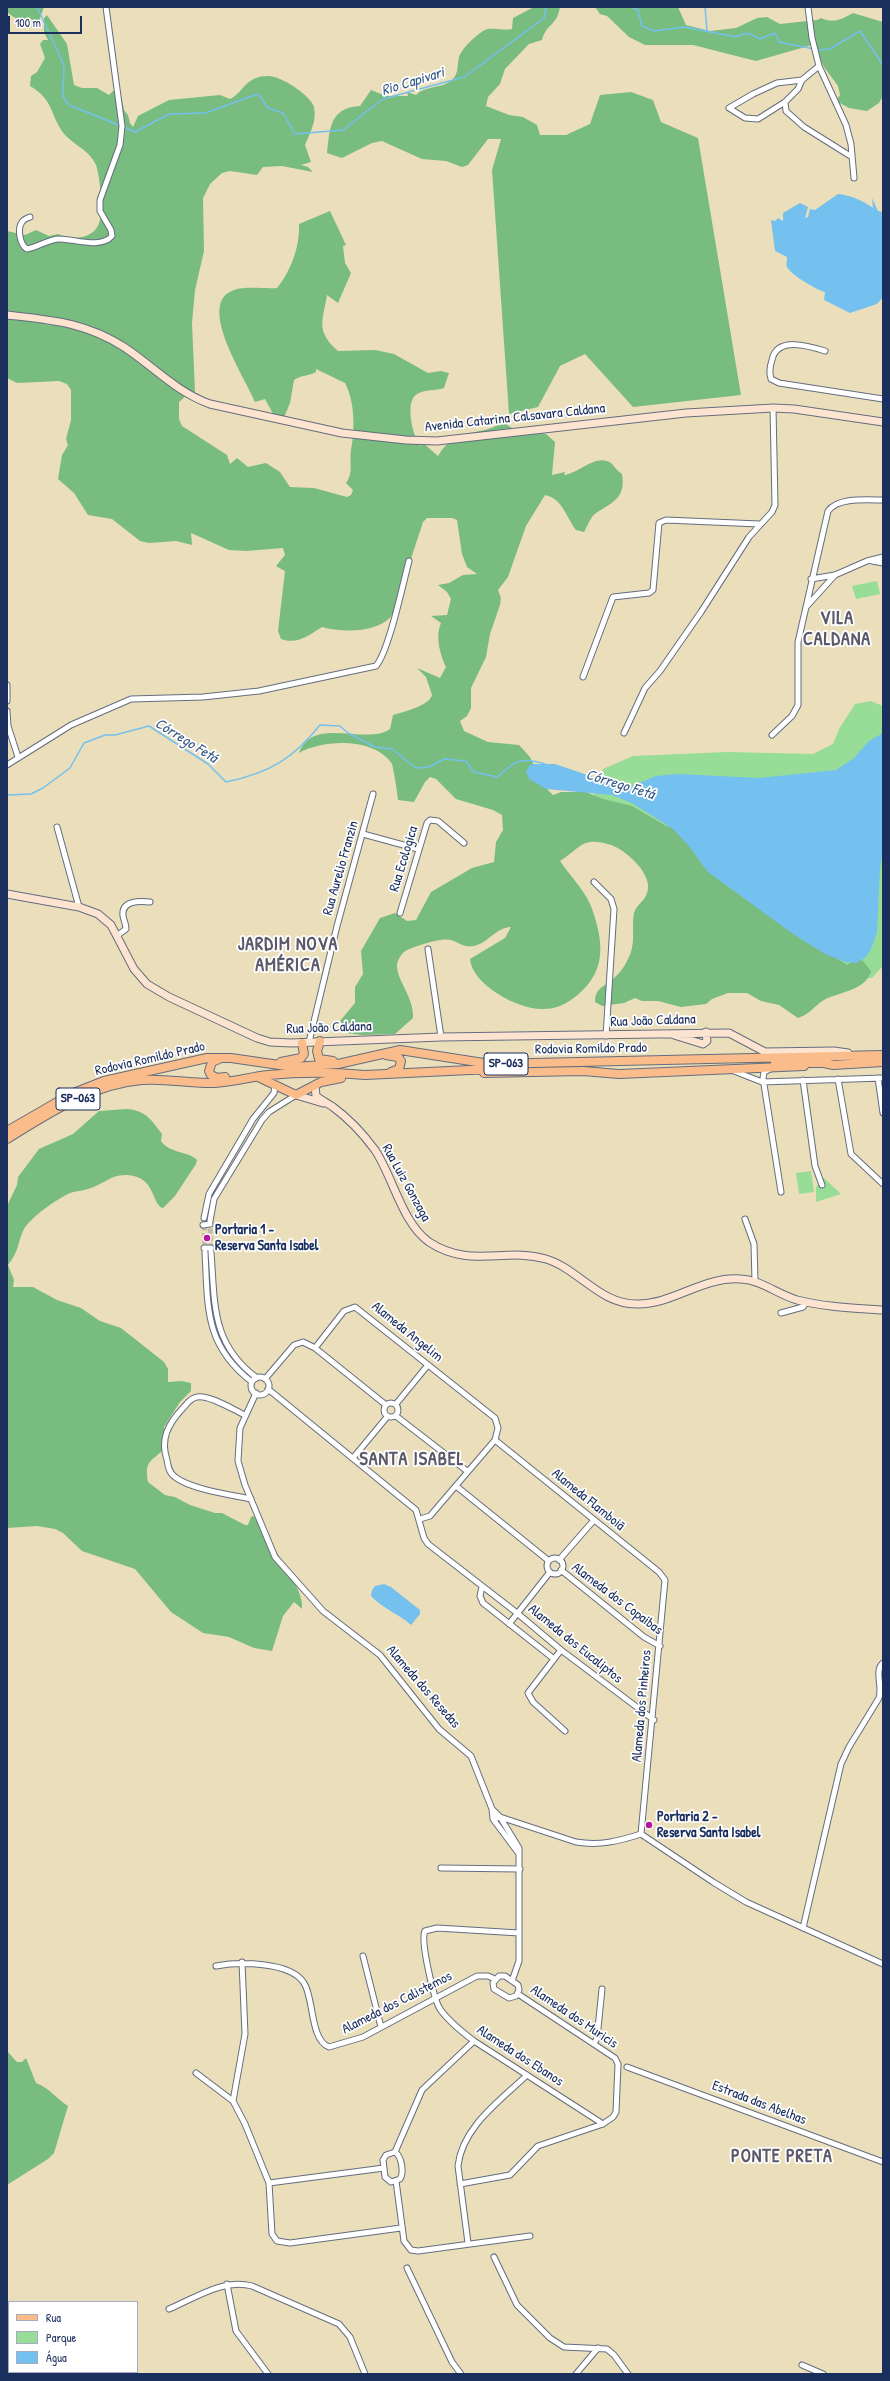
<!DOCTYPE html>
<html>
<head>
<meta charset="utf-8">
<style>
	body { margin:0 }
	#map { position:relative; width:890px; height:2381px; overflow:hidden; background:#ebdfbb; font-family:"Patrick Hand",sans-serif }
	canvas { display:block }
	.frame { position:absolute; inset:0; border:8px solid #1b2f5e; pointer-events:none }
	.legend { position:absolute; left:8px; top:2301px; width:130px; height:72px; box-sizing:border-box; background:#fff; border:1px solid #a4acbf; margin:0; padding:5px 7px; list-style:none; font-size:12px; color:#1b2f5e }
	.legend li { display:flex; align-items:center; gap:8px; height:20px }
	.legend b { width:20px; border:1px solid #a4acbf }
	.scale { position:absolute; left:8px; top:16px; width:74px; height:18px; box-sizing:border-box; border:2px solid #1b2f5e; border-top:0; padding-left:5px; font-size:12px; line-height:14px; white-space:nowrap; color:#1b2f5e; -webkit-text-stroke:3px #fff; paint-order:stroke }
</style>
</head>
<body>
<div id="map">
<canvas width="890" height="2381"></canvas>
<div class="frame"></div>
<ul class="legend">
<li><b style="height:5px;background:#f9bc8a"></b>Rua</li>
<li><b style="height:11px;background:#97dd97"></b>Parque</li>
<li><b style="height:11px;background:#74c0ee"></b>Água</li>
</ul>
<div class="scale">100 m</div>
</div>
<script>
const c = document.querySelector('canvas').getContext('2d');
c.lineJoin = 'round';
function fillPath(path, color) {
  c.fillStyle = color;
  c.fill(path, 'evenodd');
}
function trace(path, color, width, dash) {
  c.strokeStyle = color;
  c.lineWidth = width;
  c.lineCap = dash ? 'butt' : 'round';
  c.setLineDash(dash || []);
  c.stroke(path);
}
function label(font, color, halo, rows, align = 'center') {
  c.font = font + ' "Patrick Hand",sans-serif';
  c.lineWidth = 3.5;
  c.setLineDash([]);
  c.textBaseline = 'middle';
  c.strokeStyle = halo;
  c.fillStyle = color;
  for (const [text, x, y, turn = 0] of rows) {
    c.save();
    c.translate(x, y);
    c.rotate((+turn || 0) * Math.PI / 180);
    c.textAlign = isNaN(turn) ? turn : align;
    if (halo) c.strokeText(text, 0, 0);
    c.fillText(text, 0, 0);
    c.restore();
  }
}
const green = new Path2D(`
	M877,581L880,594L856,599L852,586Z
	M871,701L883,706V966L872,978L844,981L591,801L603,769L633,756L727,752L813,754L833,744L839,729L855,704Z
	M811,1171L814,1192L799,1194L796,1173Z
	M824,1178L841,1194L816,1202V1187Z`);
const forest = new Path2D(`
	M7,7H44L38,24H36L29,17C20,23 15,18 7,12Z
	M534,7H560C557,26 546,24 542,40L529,44L505,69L500,84L488,97L486,106L509,115L523,117L537,125L540,135H566L590,124L600,95L631,92L653,100L661,122L698,138L741,395L633,407L585,354L560,366L538,407L509,414L492,170L501,139H488L468,165L462,167L446,161L422,159L382,141L372,143L342,158L327,153C330,129 329,108 360,106L371,90L386,96H408L407,92L416,95C426,85 442,89 452,80C459,74 457,64 459,57C462,48 477,34 485,30C492,27 504,31 512,29L513,18Z
	M595,7H678L686,25L710,31L736,28L757,18L767,17L780,24L817,20L821,18C834,24 842,19 853,13L883,22V96L879,103L867,111L849,108L836,101L840,95L838,86L824,67L815,48L812,45L756,61L693,45H645L629,37L607,16L600,14Z
	M47,15L67,44L74,85L82,88H97L109,95L119,85L124,110L128,115L130,123L133,127L138,116L169,100L220,95L230,99C240,95 244,82 256,78C261,76 269,75 274,77C285,79 312,97 314,107C317,121 310,133 305,145L311,162L301,165L308,167L313,172L282,166L263,167L257,175L230,171L222,173L210,184L203,198L204,251L195,290L192,323L195,392L187,391V395L179,402V419L182,426L227,455L230,464L237,458L248,467L266,463L280,472L290,487L314,488L347,497L351,495L353,490L346,483C354,472 349,462 351,450C355,430 355,402 345,383L316,369V372C309,376 301,375 294,380L290,403L283,420L277,421L265,399L255,402C248,382 194,303 234,290C246,286 264,289 277,288C291,271 300,246 299,224L330,211L346,245L343,246L345,263L351,273L338,303L327,295C323,320 315,331 338,351L375,350L394,354L428,373L441,371L449,373L444,388C435,391 425,389 417,394C404,402 413,436 420,446L423,443L438,456C456,425 480,438 503,422L512,428L546,434L555,442L552,475L565,472L564,475C578,474 596,453 611,463C615,467 617,471 622,474C626,498 613,502 596,513C591,516 587,527 584,532L576,530C566,517 563,499 545,495L526,526L508,577L498,590L501,598L500,605L490,634L486,657L471,688V708L467,716L460,721L464,731L488,742L519,745L530,757L544,786L553,795L561,792H586L603,799L632,806L666,826L678,828L817,945L847,965L857,958L863,961L871,971C866,991 838,992 824,1000C814,1006 809,1015 798,1018L779,1005L761,1001L747,993H728L712,999L706,1004L681,1007L658,1001H642L635,998L624,1003L602,1006L595,1002C595,987 605,987 614,978C620,973 624,967 627,961C637,944 631,930 634,913C636,905 645,901 647,893C654,875 626,850 611,845C582,836 582,847 560,861C570,876 584,889 591,906C605,944 607,975 571,1000C562,1006 554,1009 543,1009C519,1010 472,985 470,959L505,938L511,927C495,928 488,943 474,946C464,948 460,943 451,940C443,937 410,947 404,952C400,956 397,961 397,966C397,981 414,997 413,1018L395,1034L362,1035L347,1033L342,1028L340,1021L355,1003V987L363,974L361,951L380,918L395,913L407,921L416,920L431,892L472,868L494,862L496,842L503,830L502,815L493,810L456,799L436,779L430,777L425,782L414,802L398,800C398,796 393,766 392,764C375,737 323,739 299,753C313,715 366,746 390,729L393,715C403,712 429,706 432,695L426,677L417,668L440,678L446,667C440,654 435,636 441,623L431,616L447,615L451,599L447,592L438,585L449,583L463,575L477,574L467,567L462,554L457,520L452,518H427L423,522L393,614C380,633 342,633 322,627C309,635 298,645 281,639L278,631L285,571L276,566L285,555L283,548L246,551L229,550L191,533L192,545L176,541L149,543L140,541L112,519L88,515L74,493L58,479L62,455L68,445L66,439L71,420V390L67,384L59,381L17,383L7,378V231L25,235L36,230L49,236L58,234C73,241 96,239 100,220C103,208 100,177 96,165C90,151 76,146 66,136C49,117 56,101 30,86L31,76L37,72L45,58L40,44L43,40H48L44,32V18Z
	M126,1109C145,1110 151,1119 162,1134L161,1141C170,1154 189,1151 197,1160L196,1164L175,1196L163,1208C153,1206 155,1183 137,1177C114,1170 106,1184 88,1189C82,1191 76,1191 70,1193C57,1199 31,1217 24,1229C17,1243 20,1250 8,1265L14,1280L13,1287H33L57,1300L81,1308L100,1321L121,1328L164,1362L168,1369V1382L182,1381L191,1383V1391L180,1402L164,1427L165,1448C152,1462 144,1459 148,1482L165,1495L175,1497L190,1505L215,1513H222L245,1525H248L251,1517L254,1516C265,1538 306,1588 302,1609L294,1602L283,1616L272,1651L254,1648L229,1637L203,1633L171,1612L135,1569L82,1551L63,1533L55,1529L37,1526L7,1528V1206L17,1185L18,1177L39,1149L73,1134L99,1111Z
	M7,2051L17,2062H22L26,2058L36,2083C49,2088 56,2098 68,2106L54,2153L48,2159L7,2185Z`);
const water = new Path2D(`
	M838,194C850,195 864,201 873,208L872,198L878,211L883,212V297L877,304L850,313L824,300L825,292C817,290 791,275 787,267C786,265 787,260 787,257L775,251L771,220L775,221L778,218L783,221V213L800,203L808,207L805,218L808,217L810,209L815,210Z
	M883,733V846L880,870L877,932L871,949L865,958L856,963L845,962L825,954L793,934L708,872L688,845L673,829L632,803L612,795L546,789L529,779L526,771L531,764H555L623,787H630L656,776L678,774L759,778L836,770L854,758L869,741Z
	M384,1584L391,1587L420,1610V1614L411,1625C399,1614 382,1608 371,1596L372,1590L375,1586Z`);
const stream = new Path2D(`
	M37,7L64,65L63,96L69,105L121,126
	M631,7L638,10L642,26L654,31L685,27L736,37C746,31 751,34 760,39L775,33L779,42L814,49
	M705,7L707,30
	M817,50L830,49L860,31L883,65
	M124,127L135,132L169,114L205,113L258,94L268,108L283,113L295,134L343,130L383,99L464,77L544,18L546,7
	M7,795L31,794L43,788L70,768L84,743L105,735H115L149,726L208,764L226,782C269,773 293,759 320,725L340,726L348,733L375,747L392,749L416,768L429,767L444,759L466,761L474,772L497,777C515,761 521,756 545,764`);
const streetTunnel = new Path2D(`
	M204,1218L205,1251
	M210,1221L211,1252`);
const street = new Path2D(`
	M808,7L812,38L819,66L846,125L851,144L854,178
	M802,80L777,83L753,94L729,108L745,118L758,119L785,102L798,89L802,80L819,66
	M785,102L786,111L804,127L852,157
	M30,217C27,218 24,219 22,222C17,229 20,245 27,249C38,247 51,238 60,239C74,239 101,249 112,236L111,230L100,211V200L120,145L122,126L106,7
	M825,351C809,346 777,336 772,360C770,366 769,373 771,379L779,383L883,399
	M872,561L883,563
	M811,579L835,575L867,561L883,557
	M806,607L835,575
	M583,677L613,597L649,593L653,590L659,523L666,520L759,524
	M7,685V701
	M7,711L8,726L18,757
	M624,733L645,688L660,671L701,612L749,537L772,512L775,505L773,408
	M772,735L792,716L798,705V642L828,511C838,497 867,500 883,500
	M7,765L71,725L131,699L203,697L259,691L376,666C389,651 403,583 409,561
	M57,827L79,907
	M363,834L418,849
	M594,882L611,899L614,909L606,1036
	M400,913L427,823L430,820L438,821L464,843
	M118,935L126,929C126,924 124,921 123,916C121,900 140,901 150,902
	M428,949L441,1037
	M309,1042L337,926L373,794
	M770,1069L764,1072L763,1078L781,1192
	M734,1071L762,1082L883,1078
	M878,1078L883,1113
	M838,1079L851,1154L883,1184
	M803,1080L815,1166L822,1185
	M204,1218L209,1194L253,1119L274,1093L275,1084
	M745,1219L754,1244L755,1281
	M210,1221L214,1199L262,1120L269,1112L296,1095
	M203,1225L210,1224
	M204,1248H211
	M205,1252C208,1307 204,1345 252,1382
	M211,1252C215,1304 211,1344 257,1378
	M781,1313L803,1307L806,1302
	M315,1348L344,1311L355,1307L495,1418L498,1428L495,1440L430,1516L420,1519
	M251 1386a9 9 0 1 1 18 0a9 9 0 1 1-18 0Z
	M265,1379L294,1345L303,1342L315,1348L386,1405
	M268,1389L416,1510L424,1538L428,1544L517,1613L561,1650L654,1720
	M256,1393L240,1428L238,1461L245,1485L275,1557L323,1611L380,1655L439,1729L471,1756L492,1809L500,1817L519,1848V1961L512,1981
	M384 1410a7 7 0 1 1 14 0a7 7 0 1 1-14 0Z
	M396,1404L428,1365
	M245,1415C234,1410 208,1394 197,1397C190,1398 187,1404 183,1408C168,1424 160,1439 167,1460C168,1466 169,1473 175,1477C190,1489 231,1495 251,1499
	M396,1416L467,1471
	M495,1440L659,1572L665,1580L641,1834
	M353,1458L387,1417
	M456,1486L549,1561
	M547 1566a8 8 0 1 1 16 0a8 8 0 1 1-16 0Z
	M559,1560L594,1520
	M561,1570L644,1637L660,1646
	M482,1587L480,1596L483,1603L554,1659
	M509,1624L550,1572
	M561,1650L528,1693L533,1702L565,1731
	M492,1809L493,1819L519,1854
	M493,1819L500,1817L576,1842C600,1846 619,1841 641,1834
	M641,1834L713,1882L746,1902L883,1964
	M441,1868L520,1869
	M803,1928L841,1764L849,1747L879,1698C883,1687 874,1670 883,1663
	M519,1933L437,1928L425,1931C420,1940 434,2000 440,2009C449,2022 462,2032 474,2041L603,2124
	M363,1956L381,2027
	M216,1966C238,1962 290,1961 304,1983C314,1998 310,2040 329,2047L363,2037L477,1976H488L495,1979
	M499,1976H505L518,1985L519,1990L516,1996L509,1998L494,1989L493,1983Z
	M594,2044L597,2038L602,1989
	M627,2067L883,2162
	M196,2073L233,2101L245,2124L269,2183L272,2234L277,2241L290,2243L401,2228
	M233,2101L245,2034L242,1962
	M395,2152L422,2090L474,2041
	M395,2152C402,2157 404,2173 400,2179L391,2182L385,2177L383,2160L386,2155Z
	M396,2181L404,2241L411,2250L418,2251L530,2236
	M269,2183L384,2168
	M460,2184L510,2175L538,2146L603,2124L613,2117L616,2112L618,2064L615,2058L518,1994
	M468,2243L458,2166C462,2127 501,2100 527,2075
	M494,2257L517,2305L550,2338L564,2347L607,2349L614,2355L628,2374
	M407,2268L452,2362L461,2374
	M227,2284L236,2331L268,2374
	M169,2309C195,2298 224,2278 252,2286L339,2324L350,2337L365,2374
	M802,2365L823,2374
	M576,2374L598,2348`);
const secondary = new Path2D(`
	M7,315C51,320 85,322 124,347C153,366 176,392 210,404L342,433L406,440L437,441L686,413L773,408L794,409L883,422
	M7,894L79,907L98,914L111,925L134,969L147,984L169,997L257,1038L270,1042L291,1043L441,1037L729,1033L765,1052L834,1051L848,1053
	M674,1035L703,1044L707,1041L706,1032
	M315,1085L316,1096C321,1100 327,1103 333,1107C348,1118 364,1135 375,1150C393,1177 402,1223 429,1242C470,1269 505,1247 546,1259C579,1269 600,1305 638,1304C674,1304 703,1276 741,1279C761,1280 777,1294 797,1300C824,1307 854,1308 883,1310
	M296,1095L323,1103`);
const primary = new Path2D(`
	M320,1041L317,1051L319,1059L333,1061
	M386,1055L398,1057L401,1061L399,1069L391,1072
	M219,1059L212,1062L209,1071L211,1075L217,1078L225,1077
	M281,1062L301,1058L304,1054L302,1043
	M775,1063H824L833,1065L883,1062
	M484,1073L583,1071L619,1074L804,1066
	M258,1077L296,1095L321,1082L341,1078
	M7,1131L71,1094L104,1081L207,1058H231L293,1067L338,1064L400,1050L490,1064L883,1055
	M7,1139C48,1114 92,1084 142,1080C166,1078 190,1084 214,1083C233,1082 250,1077 268,1075C300,1072 334,1072 365,1075L491,1069`);
const markers = [
	[207,1238,4,"#b5179e"],
	[649,1825,4,"#b5179e"]
];
const shields = [
	[506,1064,44],
	[78,1099,44]
];
const shieldNames = [
	["SP-063",506,1064],
	["SP-063",78,1099]
];
const streetNames = [
	["Avenida Catarina Calsavara Caldana",515,418,-6],
	["Rua Ecologica",404,859,-73],
	["Rua Aurelio Franzin",341,868,-74],
	["Rua João Caldana",653,1021,-2],
	["Rua João Caldana",329,1028,-2],
	["Rodovia Romildo Prado",591,1049,-1],
	["Rodovia Romildo Prado",150,1059,-13],
	["Rua Luiz Gonzaga",406,1183,61],
	["Alameda Angelim",407,1332,39],
	["Alameda Flamboiã",588,1500,39],
	["Alameda dos Copaibas",617,1599,37],
	["Alameda dos Eucaliptos",575,1644,39],
	["Alameda dos Resedas",423,1687,49],
	["Alameda dos Pinheiros",642,1706,-85],
	["Alameda dos Calistemos",397,2003,-27],
	["Alameda dos Muricis",574,2017,34],
	["Alameda dos Ebanos",520,2056,33],
	["Estrada das Abelhas",759,2103,21]
];
const poiNames = [
	["Portaria 1 -",215,1230],
	["Reserva Santa Isabel",215,1246],
	["Portaria 2 -",657,1817],
	["Reserva Santa Isabel",657,1833]
];
const waterNames = [
	["Rio Capivari",413,82,-17],
	["Córrego Fetá",186,741,32],
	["Córrego Fetá",620,785,17]
];
const districtNames = [
	["VILA",837,619],
	["CALDANA",837,640],
	["JARDIM NOVA",288,945],
	["AMÉRICA",288,966],
	["SANTA ISABEL",412,1460],
	["PONTE PRETA",782,2157]
];
fillPath(green, '#97dd97');
fillPath(forest, '#79bc80');
fillPath(water, '#74c0ee');
trace(stream, '#74c0ee', 1.5);
trace(streetTunnel, '#c1bca8', 5, [5, 2.5]);
trace(street, '#646d7f', 7);
trace(secondary, '#646d7f', 9);
trace(primary, '#646d7f', 10);
trace(street, '#fff', 5);
trace(secondary, '#fde4d0', 7);
trace(primary, '#f9bc8a', 8);
for (const [x, y, r, color] of markers) {
  const dot = new Path2D();
  dot.arc(x, y, r, 0, 2 * Math.PI);
  c.fillStyle = color;
  c.fill(dot);
  trace(dot, '#fff', 1.5);
}
for (const [x, y, w] of shields) {
  const box = new Path2D();
  box.roundRect(x - w / 2, y - 11, w, 22, 3);
  c.fillStyle = '#fff';
  c.fill(box);
  trace(box, '#1b2f5e', 1);
}
label('bold 13px', '#1b2f5e', null, shieldNames);
label('14px', '#1b2f5e', '#fff', streetNames);
label('bold 14px', '#1b2f5e', '#fff', poiNames, 'left');
label('italic 15px', '#365a89', '#fff', waterNames);
c.letterSpacing = '1px';
label('bold 18px', '#5b596a', '#fff', districtNames);
c.letterSpacing = '0px';
</script>
</body>
</html>
